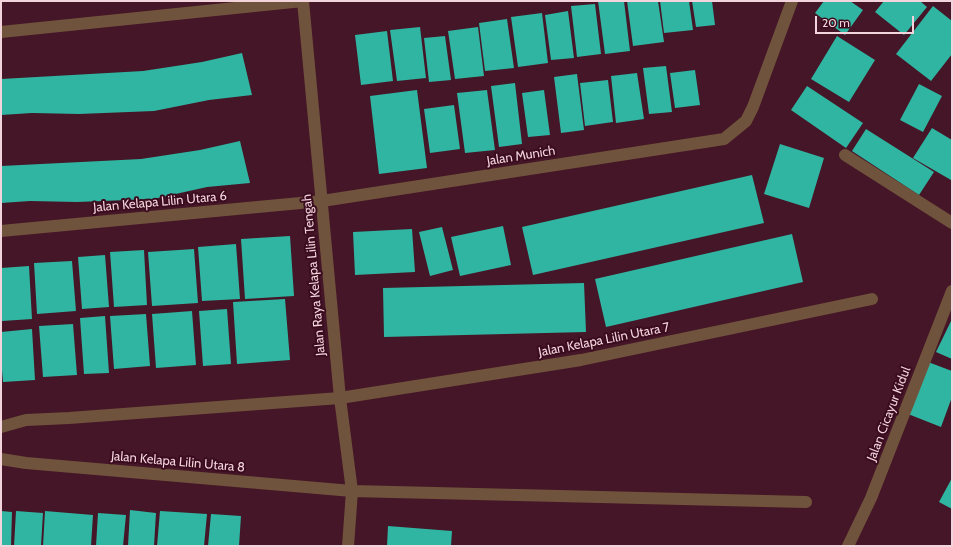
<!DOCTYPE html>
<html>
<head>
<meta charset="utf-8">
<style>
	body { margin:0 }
	#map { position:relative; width:953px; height:547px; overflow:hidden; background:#451627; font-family:Cabin,sans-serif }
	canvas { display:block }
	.frame { position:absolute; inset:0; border:2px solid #f3d3dc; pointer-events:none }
	.scale { position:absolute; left:815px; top:16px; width:99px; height:18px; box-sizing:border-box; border:2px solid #f3d3dc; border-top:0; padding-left:5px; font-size:12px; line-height:14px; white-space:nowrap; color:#f3d3dc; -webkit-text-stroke:3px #3a0c1e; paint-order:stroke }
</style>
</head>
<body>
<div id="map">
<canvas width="953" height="547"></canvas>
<div class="frame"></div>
<div class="scale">20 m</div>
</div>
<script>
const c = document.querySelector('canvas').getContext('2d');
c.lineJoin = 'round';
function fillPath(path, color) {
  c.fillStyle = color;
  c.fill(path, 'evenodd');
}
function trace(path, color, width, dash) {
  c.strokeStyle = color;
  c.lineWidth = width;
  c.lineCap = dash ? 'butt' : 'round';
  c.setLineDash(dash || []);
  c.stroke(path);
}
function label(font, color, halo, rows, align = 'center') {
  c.font = font + ' Cabin,sans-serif';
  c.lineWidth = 4;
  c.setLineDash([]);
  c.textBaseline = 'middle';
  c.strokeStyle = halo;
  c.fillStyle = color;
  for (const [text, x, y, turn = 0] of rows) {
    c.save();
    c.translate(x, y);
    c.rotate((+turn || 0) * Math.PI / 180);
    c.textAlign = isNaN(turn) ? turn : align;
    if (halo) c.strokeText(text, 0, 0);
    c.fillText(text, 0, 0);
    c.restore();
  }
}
const building = new Path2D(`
	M598,1H624L630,51L605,54Z
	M627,1H658L664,42L633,46Z
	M660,1H689L693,30L664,33Z
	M692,1H712L715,25L696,27Z
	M824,1H850L863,10L845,35L815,13Z
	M884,1H920L927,7L904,35L875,12Z
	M595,4L601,54L577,57L571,6Z
	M933,6L952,21V54L931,81L896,54Z
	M568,11L574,58L551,60L545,15Z
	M542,13L548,63L518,67L511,17Z
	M507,19L514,68L485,71L479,23Z
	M420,27L426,78L397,81L390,30Z
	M478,27L484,76L455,79L448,31Z
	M387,31L393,81L361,85L355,35Z
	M445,36L451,80L429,82L424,38Z
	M837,36L875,60L849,102L811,79Z
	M242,53L252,95L209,100L154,111L79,114L32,113L1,115V79L143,71L202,62Z
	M666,66L672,112L649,114L643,68Z
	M695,70L700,105L675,108L670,73Z
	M637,73L644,119L616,123L611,76Z
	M577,74L584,130L561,133L554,77Z
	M608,80L613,122L585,126L580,83Z
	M515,83L522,144L499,147L491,86Z
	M919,84L942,96L923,132L900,120Z
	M807,86L863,123L846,148L791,110Z
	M417,90L427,168L379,174L370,96Z
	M487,90L495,150L465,153L457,93Z
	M544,90L550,135L528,137L522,93Z
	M454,105L460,149L430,153L424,109Z
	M932,128L952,140V179L951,180L913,158Z
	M866,129L934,172L919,195L852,151Z
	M240,141L250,183L207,187L153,199L77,202L30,201L1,203V166L141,159L200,150Z
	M780,144L824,158L809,208L764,194Z
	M752,175L764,223L533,275L522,227Z
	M503,226L511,265L460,276L451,237Z
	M442,227L453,270L430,276L419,232Z
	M412,229L415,272L355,275L353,232Z
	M792,234L803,282L606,327L595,279Z
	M290,236L294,296L245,299L241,239Z
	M236,244L240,299L202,301L198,247Z
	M194,249L198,303L152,306L148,252Z
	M144,250L147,305L114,307L110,252Z
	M105,255L109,307L82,309L78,257Z
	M72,261L76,311L37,314L34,263Z
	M29,266L32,319L2,321L1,302V268Z
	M584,283L586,332L384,337L383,288Z
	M285,299L290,360L237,364L233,302Z
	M227,309L231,364L203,366L199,311Z
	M192,311L196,365L156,368L152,314Z
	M146,314L150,366L114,369L110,316Z
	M105,316L109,373L84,374L80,318Z
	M952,319V359L936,352Z
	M73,324L77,375L43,377L39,326Z
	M32,329L35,380L3,382L1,358V332Z
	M928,362L952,371V397L941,427L908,414Z
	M952,478V509L939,502Z
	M130,510L156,513L154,546H128Z
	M1,511L12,512L11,546H1Z
	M16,511L43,513L41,546H14Z
	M45,511L93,515L91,546H43Z
	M160,511L207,514L204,546H157Z
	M98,513L126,515L123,546H96Z
	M211,514L241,516L239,546H208Z
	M388,526L452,531L451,546H387Z`);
const minor = new Path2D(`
	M303,1L340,398L352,491L348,546
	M1,32L303,1
	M845,155L952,223
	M1,231L322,201L724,139L746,121L753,107L792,1
	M1,427L26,420L69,418L340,398L581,360L872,299
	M1,459L26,463L352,491L806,502
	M848,546L871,498L952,291`);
const streetNames = [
	["Jalan Munich",521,156,-9],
	["Jalan Kelapa Lilin Utara 6",160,202,-5],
	["Jalan Raya Kelapa Lilin Tengah",314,275,-95],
	["Jalan Kelapa Lilin Utara 7",604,340,-11],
	["Jalan Cicayur Kidul",889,414,-69],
	["Jalan Kelapa Lilin Utara 8",178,462,5]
];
fillPath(building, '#2fb5a1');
trace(minor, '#70533c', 12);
label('13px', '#f3d3dc', '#3a0c1e', streetNames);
</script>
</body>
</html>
